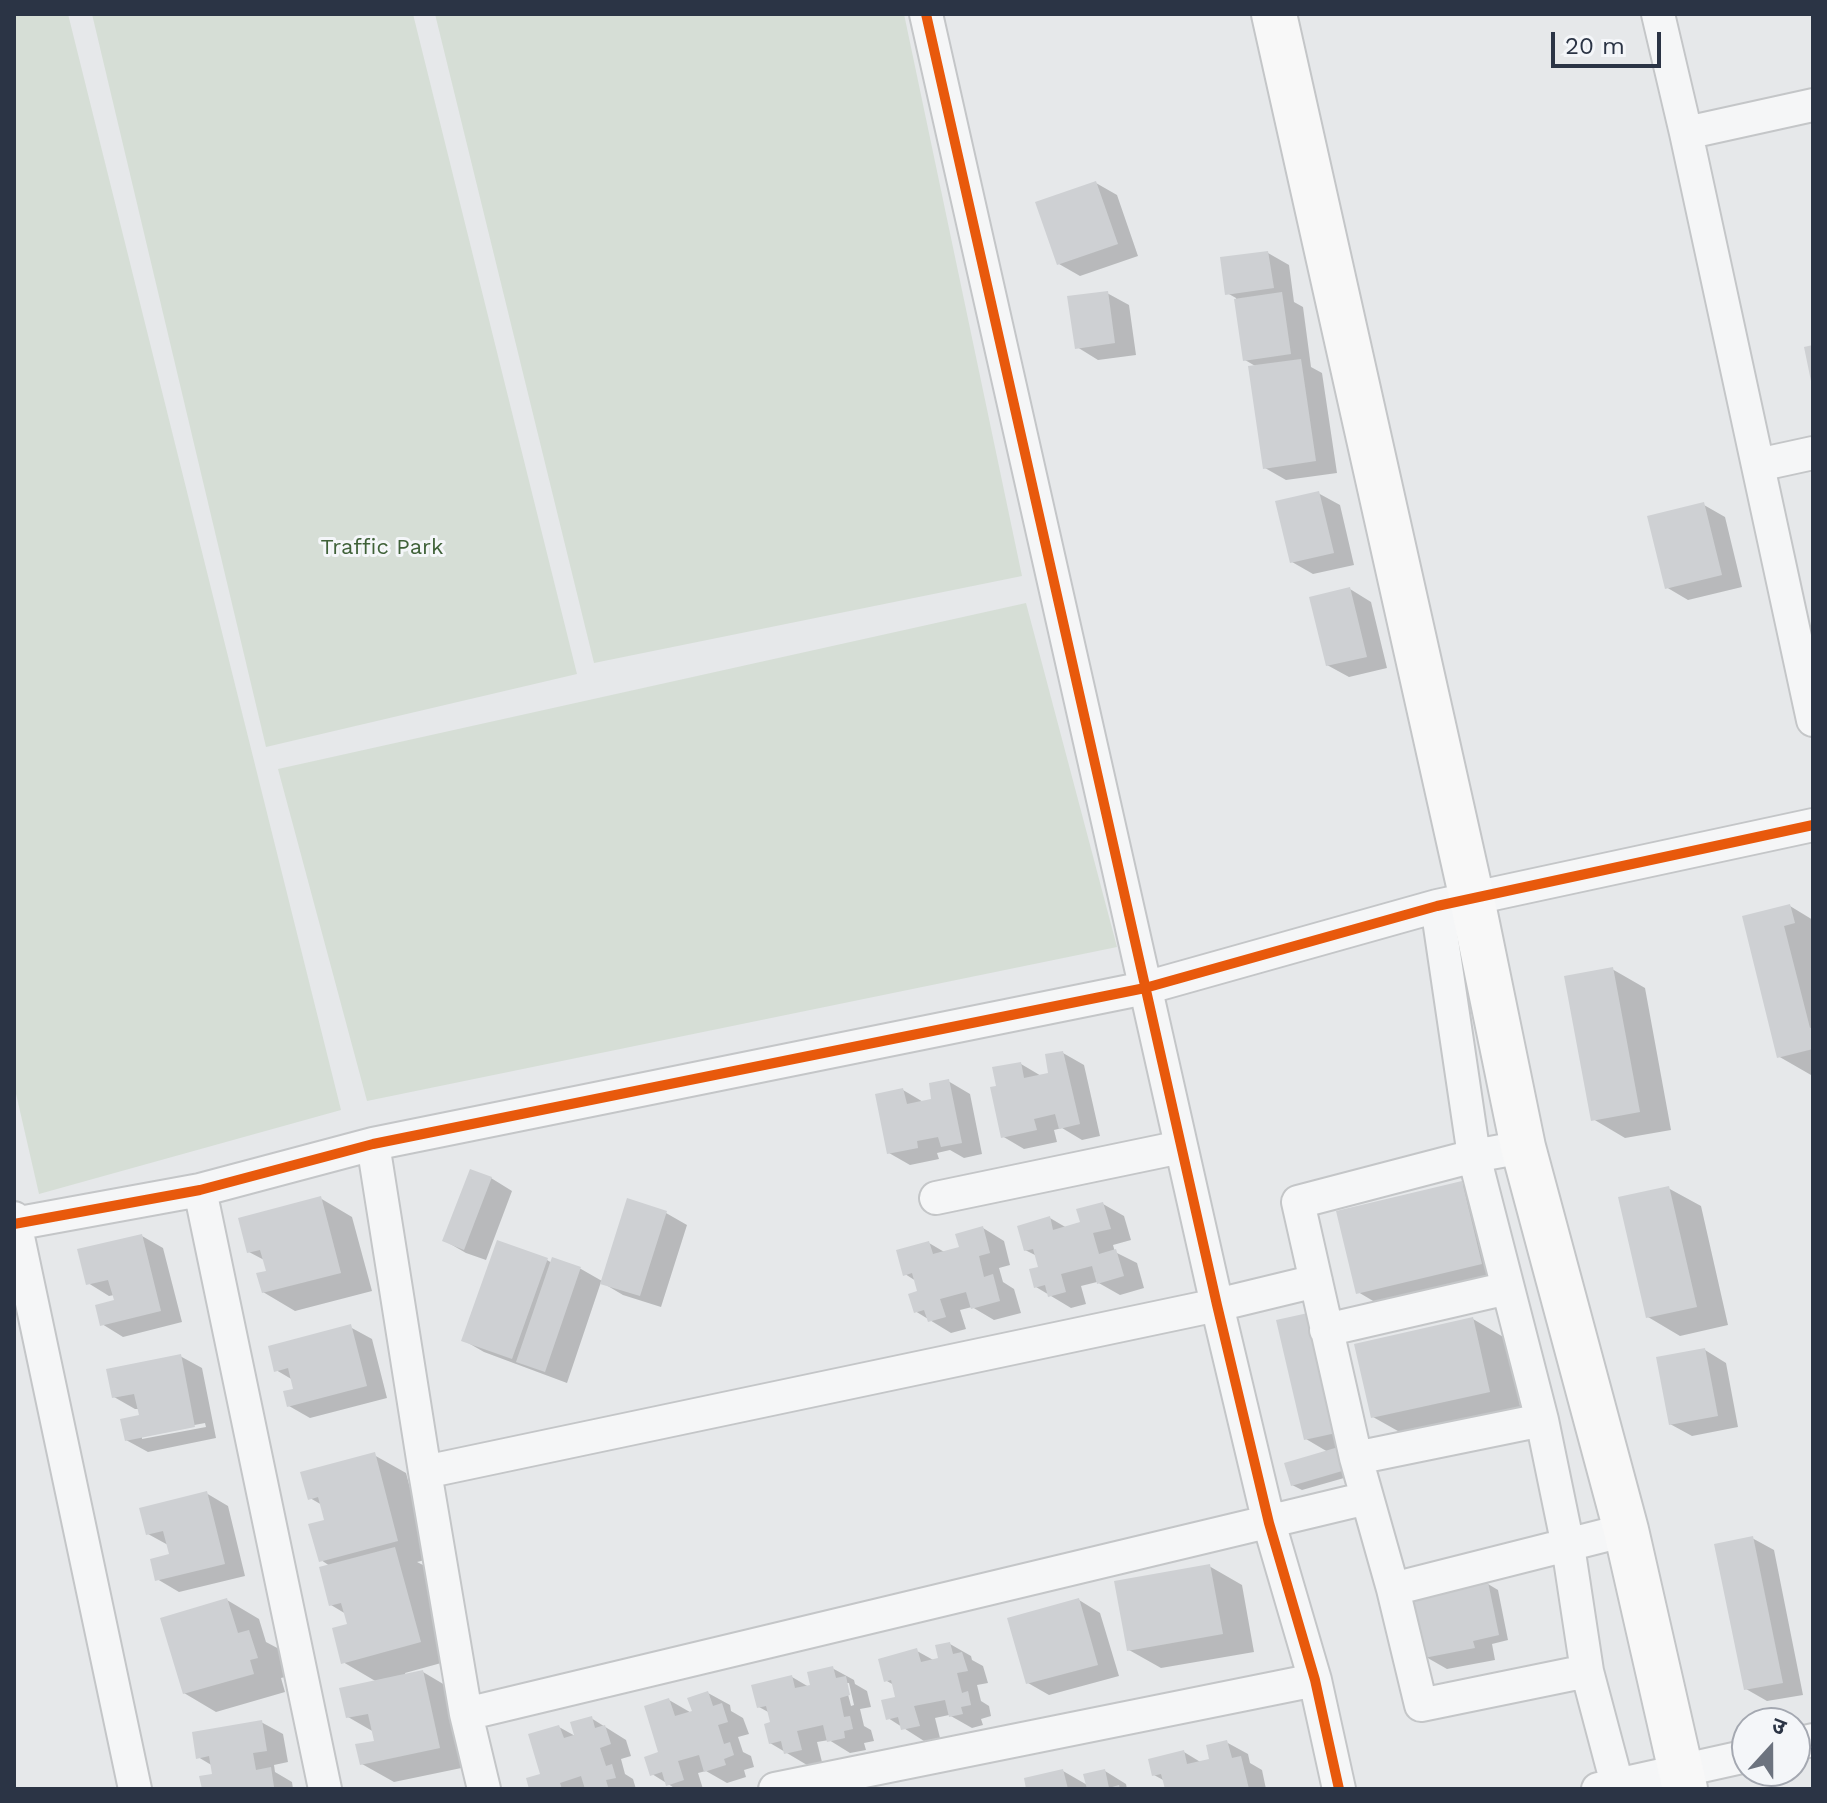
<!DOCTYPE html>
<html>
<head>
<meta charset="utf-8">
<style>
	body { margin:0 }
	#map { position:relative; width:1827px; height:1803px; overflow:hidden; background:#e6e8ea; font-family:"Work Sans","Noto Sans Devanagari",sans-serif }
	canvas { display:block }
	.frame { position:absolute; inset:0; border:16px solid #2b3445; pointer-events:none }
	.north { position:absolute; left:1731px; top:1707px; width:80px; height:80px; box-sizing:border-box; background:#f4f6f9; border:2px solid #a4a8b1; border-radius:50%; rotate:21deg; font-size:22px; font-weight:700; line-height:32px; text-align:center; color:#2b3445 }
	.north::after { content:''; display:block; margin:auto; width:28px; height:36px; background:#6c737f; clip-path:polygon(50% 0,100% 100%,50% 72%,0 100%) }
	.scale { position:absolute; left:1551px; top:32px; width:110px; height:36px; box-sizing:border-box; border:4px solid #2b3445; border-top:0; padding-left:10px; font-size:24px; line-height:28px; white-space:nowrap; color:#2b3445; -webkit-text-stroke:6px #f4f6f9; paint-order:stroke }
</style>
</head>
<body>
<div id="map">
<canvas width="1827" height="1803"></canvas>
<div class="frame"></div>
<div class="north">उ</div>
<div class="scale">20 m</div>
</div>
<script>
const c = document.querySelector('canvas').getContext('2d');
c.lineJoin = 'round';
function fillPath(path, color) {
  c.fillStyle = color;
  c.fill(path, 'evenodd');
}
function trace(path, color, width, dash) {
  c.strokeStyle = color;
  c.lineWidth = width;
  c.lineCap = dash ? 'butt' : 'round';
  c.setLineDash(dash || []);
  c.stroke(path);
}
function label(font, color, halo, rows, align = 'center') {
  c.font = font + ' "Work Sans",sans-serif';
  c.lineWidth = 6;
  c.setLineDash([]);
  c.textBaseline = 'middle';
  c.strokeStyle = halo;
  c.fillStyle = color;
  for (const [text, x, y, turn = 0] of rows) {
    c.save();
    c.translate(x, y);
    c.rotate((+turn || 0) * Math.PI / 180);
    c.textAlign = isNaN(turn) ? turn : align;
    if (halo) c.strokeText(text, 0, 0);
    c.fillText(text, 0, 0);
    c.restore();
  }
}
const green = new Path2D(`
	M14,14H68L341,1110L39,1194L14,1085Z
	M92,14H413L577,674L266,747Z
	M435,14H904L1022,576L594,663Z
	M1026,603L1117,947L367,1101L278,769Z`);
const shadow = new Path2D(`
	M1096,183L1117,195L1138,256L1080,276L1059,264Z
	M1268,253L1289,265L1294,302L1303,307L1311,367L1322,373L1337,473L1286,480L1265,468L1257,367L1245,360L1236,298L1227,293Z
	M1107,293L1129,305L1136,355L1098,360L1077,347Z
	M1318,493L1340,505L1354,565L1313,574L1292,562Z
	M1704,505L1725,517L1742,587L1688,600L1666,587Z
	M1350,589L1371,602L1387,668L1349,677L1327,665Z
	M1790,906L1813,920V1074L1811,1075L1778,1056L1744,918Z
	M1612,969L1645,988L1671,1130L1625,1138L1593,1119Z
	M1063,1053L1084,1065L1100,1136L1082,1140L1062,1128L1054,1130L1057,1142L1024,1149L1002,1136L998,1087L1021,1064L1043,1077L1050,1075Z
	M948,1081L970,1094L982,1154L964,1158L950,1150L937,1153L939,1159L910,1165L889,1153L903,1090L925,1103L934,1101Z
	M491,1178L512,1191L486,1260L466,1253L445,1241Z
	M1461,1184L1493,1202L1513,1282L1390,1311L1358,1292Z
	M1668,1188L1701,1206L1728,1325L1680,1336L1648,1317Z
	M320,1198L352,1217L372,1291L295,1311L263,1292L269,1272L266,1261L249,1252Z
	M1103,1204L1124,1216L1131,1240L1113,1245L1115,1252L1137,1263L1144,1288L1120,1295L1097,1282L1081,1286L1086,1304L1071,1308L1036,1287L1040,1268L1037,1256L1025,1250L1050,1218L1067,1228L1082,1224Z
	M666,1213L687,1225L661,1307L623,1295L601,1282L567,1383L484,1352L463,1340L547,1260L552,1263L553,1260L581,1269L602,1281Z
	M983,1228L1004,1241L1010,1265L999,1268L1003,1282L1014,1289L1021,1313L994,1320L972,1307L960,1310L966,1329L951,1333L915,1311L920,1293L916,1281L905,1274L929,1243L946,1253L962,1248Z
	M142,1236L163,1248L182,1322L123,1337L102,1324L116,1302L114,1295L109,1296L88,1283Z
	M1473,1319L1505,1338L1521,1410L1405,1435L1373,1417Z
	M1279,1322L1358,1474L1302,1490L1292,1485L1328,1452L1306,1439Z
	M350,1327L372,1339L387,1398L310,1418L289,1406L296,1390L293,1380L276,1370Z
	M1705,1350L1726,1363L1738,1427L1692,1436L1670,1424Z
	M180,1356L202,1368L216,1438L148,1452L126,1440L141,1417L139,1409H135L114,1397ZM205,1423L206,1427L142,1439V1435Z
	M374,1455L406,1473L429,1559L417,1562L427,1567L452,1660L405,1673L406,1676L423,1672L455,1691L471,1766L394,1782L362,1764L377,1742L374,1732L348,1717L377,1682L343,1662L349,1626L346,1614L331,1605L330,1566L321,1560L326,1521L322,1505L310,1498Z
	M206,1493L228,1506L245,1576L179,1592L157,1579L171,1555L168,1545L148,1534Z
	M1752,1538L1774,1550L1803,1695L1767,1701L1746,1689Z
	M1209,1566L1242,1585L1254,1652L1161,1668L1129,1650Z
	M1488,1584L1498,1590L1508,1640L1492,1644L1495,1660L1447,1669L1426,1657L1473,1587Z
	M227,1600L259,1619L266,1642L281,1650L289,1676L281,1678L285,1692L216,1712L184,1693Z
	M1079,1600L1100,1613L1119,1676L1049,1695L1028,1683Z
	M950,1644L971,1656L972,1660L983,1666L988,1683L977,1685L981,1701L989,1706L991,1716L981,1719L983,1725L972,1728L949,1715L935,1718L940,1738L924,1741L888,1718L897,1698L894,1685L885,1680L917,1651L935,1661L941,1659Z
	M832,1668L854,1680L855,1684L867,1691L871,1707L860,1709L864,1726L871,1730L874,1741L864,1743L866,1750L850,1753L829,1740L817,1742L822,1762L807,1765L770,1743L773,1724L770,1713L759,1707L792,1677L809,1687ZM845,1683H849L854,1705L851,1706Z
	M708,1693L730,1705L731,1711L743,1718L749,1734L738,1737L743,1752L751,1756L754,1767L744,1770L746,1777L727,1783L706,1771L698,1773L703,1789H676L652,1774L660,1753L669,1700L695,1715Z
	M591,1718L626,1740L631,1756L621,1759L625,1774L633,1779L636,1789H532L542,1776L559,1727L577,1737Z
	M261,1722L283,1734L288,1762L274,1765L275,1772L292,1782L293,1789H204L214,1776L213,1766L198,1757Z
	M1226,1742L1248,1754L1250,1763L1262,1770L1266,1789H1167L1165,1781L1154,1775L1184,1752L1202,1763L1212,1760Z
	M1063,1771L1089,1786L1105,1771L1126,1784L1127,1789H1028Z`);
const building = new Path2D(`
	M1096,181L1118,244L1057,265L1035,202Z
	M1268,251L1274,288L1225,295L1220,257Z
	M1108,291L1115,343L1075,349L1067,296Z
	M1282,292L1291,354L1243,361L1234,299Z
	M1813,345V386H1812L1804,347Z
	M1301,359L1316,461L1263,469L1248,366Z
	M1319,491L1334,553L1290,563L1275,501Z
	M1704,502L1722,575L1665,589L1647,516Z
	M1350,587L1367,657L1326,666L1309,597Z
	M1790,904L1795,923L1784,926L1810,1028L1813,1027V1049L1777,1058L1742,916Z
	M1613,967L1640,1112L1591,1121L1564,976Z
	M1063,1051L1080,1124L1059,1129L1055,1114L1034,1119L1037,1130L1001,1138L990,1087L996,1086L992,1067L1021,1062L1024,1078L1048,1073L1045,1054Z
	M949,1079L962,1143L941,1147L938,1137L917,1141L918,1148L887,1154L875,1094L903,1088L907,1104L931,1099L929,1083Z
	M470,1169L492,1177L464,1250L442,1241Z
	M1462,1181L1482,1264L1356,1294L1336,1211Z
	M1669,1186L1697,1307L1646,1318L1618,1197Z
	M321,1196L341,1273L262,1293L256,1273L266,1271L260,1250L247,1253L238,1218Z
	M627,1198L667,1211L640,1296L600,1284Z
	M1103,1202L1111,1229L1093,1233L1099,1254L1116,1249L1124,1276L1097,1284L1092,1266L1061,1274L1066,1292L1048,1297L1045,1285L1034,1288L1029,1269L1038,1267L1033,1249L1024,1251L1017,1226L1050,1216L1053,1230L1080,1222L1076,1209Z
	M983,1226L990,1253L979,1256L984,1277L993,1274L1000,1301L971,1309L966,1292L940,1299L946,1317L928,1322L924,1310L914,1313L908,1294L917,1291L912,1273L903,1276L896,1250L929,1241L933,1254L959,1247L955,1234Z
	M142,1234L161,1311L100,1326L95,1305L114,1300L108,1280L86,1285L77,1249Z
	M497,1240L548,1258L512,1359L461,1341Z
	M552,1257L581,1267L545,1372L516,1362Z
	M1308,1313L1336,1433L1304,1440L1276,1320Z
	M1473,1317L1490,1392L1371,1418L1354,1344Z
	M351,1324L367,1386L287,1407L283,1391L293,1389L288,1368L274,1372L268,1346Z
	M1705,1348L1718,1416L1669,1425L1656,1357Z
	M181,1354L195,1427L125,1441L120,1419L139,1415L134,1394L112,1398L106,1369Z
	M1342,1446L1349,1469L1291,1486L1284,1463Z
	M375,1452L398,1541L319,1562L308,1524L324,1520L318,1497L308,1500L300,1472Z
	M207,1491L225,1564L155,1581L150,1559L169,1554L163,1531L146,1535L139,1508Z
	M1753,1536L1783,1683L1744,1690L1714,1544Z
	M395,1547L421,1642L341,1664L332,1628L347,1624L341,1603L329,1606L319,1567Z
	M1210,1564L1223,1634L1127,1651L1114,1581Z
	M1488,1582L1499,1635L1473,1641L1475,1648L1424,1658L1410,1588L1463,1587Z
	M227,1598L238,1633L249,1630L258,1658L250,1660L254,1674L183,1694L160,1618Z
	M1079,1598L1098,1665L1026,1684L1007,1618Z
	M950,1642L953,1654L962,1652L968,1671L957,1673L962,1693L968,1691L971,1705L961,1707L963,1714L949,1717L945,1700L914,1706L920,1726L901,1730L898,1717L886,1720L881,1700L895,1697L891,1680L884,1682L878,1659L917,1648L921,1662L938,1658L935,1645Z
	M833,1666L836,1678L846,1676L850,1695L840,1698L844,1717L850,1716L853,1729L844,1731L845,1738L827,1742L823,1725L797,1731L802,1750L784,1754L781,1741L769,1744L764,1724L770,1722L766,1706L757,1708L751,1685L792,1675L795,1688L810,1685L807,1672Z
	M423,1670L440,1748L360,1765L355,1744L374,1741L368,1714L346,1718L339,1688Z
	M708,1691L713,1706L722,1703L728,1722L718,1725L724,1744L730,1742L734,1755L724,1759L726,1765L704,1772L699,1755L678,1761L684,1780L666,1786L662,1772L650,1776L644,1757L658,1752L644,1706L669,1698L675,1716L692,1711L687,1698Z
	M592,1716L595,1728L605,1725L611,1744L600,1748L606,1766L612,1764L616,1778L606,1780L608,1787L585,1789L581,1776L560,1783L562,1789H529L526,1778L540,1774L528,1734L559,1725L564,1738L574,1735L570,1722Z
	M262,1720L267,1751L253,1753L256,1770L271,1767L274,1787L261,1789H202L199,1776L212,1774L209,1756L196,1759L192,1732Z
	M1227,1740L1232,1758L1241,1756L1249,1789H1165L1161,1774L1152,1776L1148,1759L1184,1750L1187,1764L1209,1759L1206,1745Z
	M1063,1769L1068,1789H1026L1024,1778Z
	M1105,1769L1109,1788L1119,1785L1120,1789H1087L1083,1774Z`);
const street = new Path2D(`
	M926,14L1217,1305L1269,1523L1315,1680L1339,1789
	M1658,14L1686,133L1813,720
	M1686,133L1813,105
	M1758,465L1813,453
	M1437,906L1474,1156L1542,1420L1568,1546L1587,1671L1617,1784
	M373,1144L425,1472L466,1714L484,1789
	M1523,1147L1474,1156L1298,1202L1356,1458L1393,1589L1421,1705L1587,1671
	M200,1190L325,1789
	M936,1198L1181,1147
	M14,1218L135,1789
	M14,1224L200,1190L373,1144L1145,988L1437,906L1813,825
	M1326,1330L1508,1288
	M1356,1458L1542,1420
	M425,1472L1217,1305L1316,1281
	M1393,1589L1626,1530
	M466,1714L1367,1498
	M1795,1744L1813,1740
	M775,1789L1315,1680
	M1598,1789L1747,1756`);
const secondary = new Path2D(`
	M1274,14L1472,899L1523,1147L1626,1530L1685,1789`);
const cycleway = new Path2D(`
	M926,14L1217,1305L1269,1523L1315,1680L1339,1789
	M14,1224L200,1190L373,1144L1145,988L1437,906L1813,825`);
const parkNames = [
	["Traffic Park",382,548]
];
fillPath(green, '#d6ded6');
fillPath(shadow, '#0003');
fillPath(building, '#ced0d3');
trace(street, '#c4c6c8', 36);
trace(secondary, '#c4c6c8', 48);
trace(street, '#f5f6f7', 32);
trace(secondary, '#f8f8f8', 44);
trace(cycleway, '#e8590c', 10);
label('22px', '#3f6138', '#f4f6f9', parkNames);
</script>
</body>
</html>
